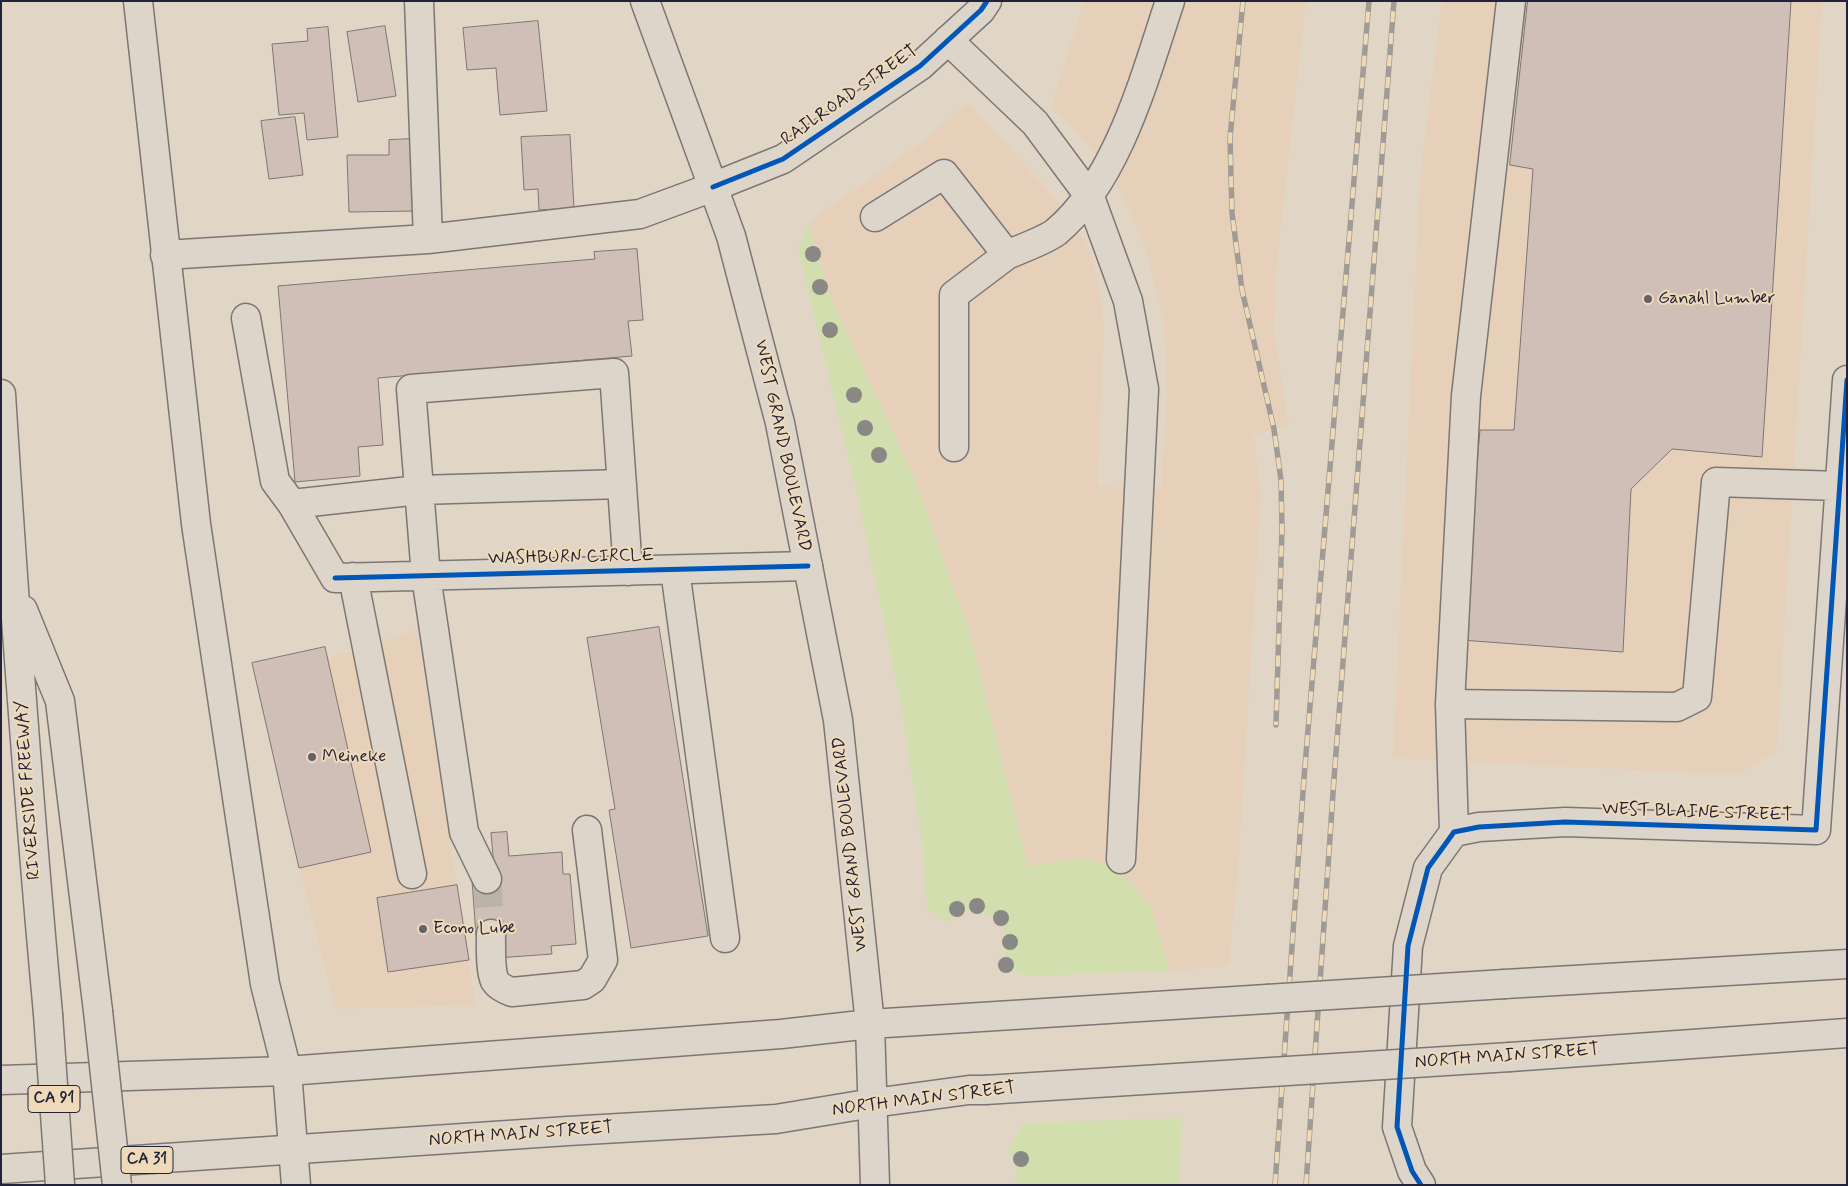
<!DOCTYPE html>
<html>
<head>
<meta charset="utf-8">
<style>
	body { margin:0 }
	#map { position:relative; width:1848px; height:1186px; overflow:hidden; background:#e1d6c5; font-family:Mynerve,sans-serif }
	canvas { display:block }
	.frame { position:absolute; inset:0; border:2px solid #22223b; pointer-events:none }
</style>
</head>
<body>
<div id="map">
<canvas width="1848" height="1186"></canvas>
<div class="frame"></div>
</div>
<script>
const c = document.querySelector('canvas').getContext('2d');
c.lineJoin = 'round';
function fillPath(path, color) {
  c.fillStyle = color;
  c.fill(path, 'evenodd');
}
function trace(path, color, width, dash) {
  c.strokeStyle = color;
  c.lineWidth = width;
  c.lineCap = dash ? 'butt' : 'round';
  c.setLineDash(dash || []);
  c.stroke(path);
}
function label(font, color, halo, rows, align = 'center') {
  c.font = font + ' Mynerve,sans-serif';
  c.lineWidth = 4;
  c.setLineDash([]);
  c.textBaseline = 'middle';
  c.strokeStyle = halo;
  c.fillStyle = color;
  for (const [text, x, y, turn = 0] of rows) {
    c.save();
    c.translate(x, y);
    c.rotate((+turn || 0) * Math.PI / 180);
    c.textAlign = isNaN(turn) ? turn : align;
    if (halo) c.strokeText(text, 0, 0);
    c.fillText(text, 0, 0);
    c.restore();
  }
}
const built = new Path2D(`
	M1084,1H1306L1277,264L1274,332L1289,425L1254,435L1261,496L1238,871L1229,966L1169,971L1152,909L1083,858L1028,866L969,629L914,477L831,298L811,235L809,222L920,143L957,112L969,104L1051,194L1087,244L1098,281L1104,324L1098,486L1161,489L1167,398L1164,320L1145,246L1111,171L1052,105Z
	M1442,1H1822L1777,750L1738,775L1393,758L1420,179Z
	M417,629L475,1005L336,1009L299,868L252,663L325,647L328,658L366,647Z`);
const green = new Path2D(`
	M809,222L811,235L831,298L914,477L969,629L1028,866L1083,858L1110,865L1135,887L1152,909L1169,971L1024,976L1002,964C1022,926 975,891 946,923L927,909L923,852L903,715L856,488L798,249Z
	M1183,1118L1178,1185H1014C1018,1172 1015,1161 1008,1151L1024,1123Z`);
const building = new Path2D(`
	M1528,1H1791L1762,457L1672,449L1631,489L1623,652L1461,640L1480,430H1514L1533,169L1510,165Z
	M538,21L547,111L500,115L496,68L467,70L463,28Z
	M385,26L396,96L358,102L347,32Z
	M328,27L338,137L307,140L304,113L279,115L272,44L308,41L307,29Z
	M295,117L303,175L269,179L261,121Z
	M570,135L574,208L539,210L538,189L524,190L521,137Z
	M414,139L415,211L349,212L347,155H389V140Z
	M637,249L643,320L628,321L632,356L378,378L383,445L358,447L360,476L295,482L278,286L595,259L594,252Z
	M659,627L708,936L631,948L609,810L615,809L587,638Z
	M325,647L371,852L299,868L252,663Z
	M507,832L509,856L562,852L563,874H570L576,944L551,946L552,954L497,958L495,933L476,935L472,880L495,878L491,833Z
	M457,885L469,960L388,972L377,898Z`);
const minorTunnel = new Path2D(`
	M487,879L491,934`);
const minor = new Path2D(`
	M419,1L428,239
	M948,40L1035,123L1090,197L1128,301L1144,389L1121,859
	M875,217L944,174L1007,255C1020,249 1046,240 1056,232C1118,180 1145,76 1170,1
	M165,255L428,239L640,214L713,187
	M246,318L275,481L292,504L335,578L808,566
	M954,447V295L1007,255
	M292,504L419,490L622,484
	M675,570L725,938
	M353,577L412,874
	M1450,704L1466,396L1511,1
	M1454,832L1450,704L1677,707L1697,697L1716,482L1839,486
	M487,879L464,832L426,576L411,389L614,373L628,571
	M491,934C491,946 490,971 495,981C499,987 506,990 512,992L583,985L592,979L603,960L587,830
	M1421,1185L1412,1171L1397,1127L1408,946L1428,868L1454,832L1479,827L1565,822L1816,830L1847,380`);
const major = new Path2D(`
	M645,1L731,236L780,423L838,720L870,1024L875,1185
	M713,187L783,159L920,66L981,10L987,1
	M1505,984L1847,964
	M1510,1057L1847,1033
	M1,1080L287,1071L781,1034L870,1024L1267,999
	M1,1169L568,1131L776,1119L873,1103L969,1090H985`);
const highway = new Path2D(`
	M138,1L196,524L265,984L287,1071L296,1185
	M1,394C14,601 29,808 48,1014
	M23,610L60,701L98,1011`);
const rail = new Path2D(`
	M1243,1L1230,138L1232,213L1242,290L1274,429L1281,480L1282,529L1276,725
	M1275,1185L1304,778L1369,1
	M1306,1185L1334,779L1394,1`);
const majorBridge = new Path2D(`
	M1267,999L1505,984
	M985,1090L1510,1057`);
const highwayBridge = new Path2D(`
	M98,1011L117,1185
	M48,1014L60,1185`);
const cycleway = new Path2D(`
	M713,187L783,159L920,66L981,10L987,1
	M335,578L808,566
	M1421,1185L1412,1171L1397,1127L1408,946L1428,868L1454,832L1479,827L1565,822L1816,830L1847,380`);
const trees = [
	[813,254],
	[820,287],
	[830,330],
	[854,395],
	[865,428],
	[879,455],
	[977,906],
	[957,909],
	[1001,918],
	[1010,942],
	[1006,965],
	[1021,1159]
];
const markers = [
	[1648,299,5,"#65616b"],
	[312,757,5,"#65616b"],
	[423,929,5,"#65616b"]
];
const shields = [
	[54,1099,52],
	[147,1160,52]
];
const shieldNames = [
	["CA 91",54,1099],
	["CA 31",147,1160]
];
const streetNames = [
	["RAILROAD STREET",850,96,-35],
	["WEST GRAND BOULEVARD",782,446,78],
	["WASHBURN CIRCLE",571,558,-1],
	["RIVERSIDE FREEWAY",29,790,-94],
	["WEST BLAINE STREET",1697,813,2],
	["WEST GRAND BOULEVARD",851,844,-96],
	["NORTH MAIN STREET",1507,1057,-4],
	["NORTH MAIN STREET",924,1100,-7],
	["NORTH MAIN STREET",521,1135,-4]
];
const poiNames = [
	["Ganahl Lumber",1658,299],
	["Meineke",322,757],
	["Econo Lube",433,929]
];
fillPath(built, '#e6d0b9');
fillPath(green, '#d3deae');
fillPath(building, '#cfbfb7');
trace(building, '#7c7775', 1);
trace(minorTunnel, '#bbb2a9', 28, [28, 14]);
trace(minor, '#7c7775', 31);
trace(major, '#7c7775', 31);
trace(highway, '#7c7775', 31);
trace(minor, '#ddd5c9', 28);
trace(major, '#ddd5c9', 28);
trace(highway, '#ddd5c9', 28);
trace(rail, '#a09b95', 5.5);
trace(rail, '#eedab8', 4, [11]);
trace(majorBridge, '#7c7775', 31, []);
trace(highwayBridge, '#7c7775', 31, []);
trace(majorBridge, '#ddd5c9', 28);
trace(highwayBridge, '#ddd5c9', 28);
trace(cycleway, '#0057b8', 5);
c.fillStyle = '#8a8884';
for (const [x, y] of trees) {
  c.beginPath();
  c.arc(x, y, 8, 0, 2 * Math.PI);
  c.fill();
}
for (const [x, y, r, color] of markers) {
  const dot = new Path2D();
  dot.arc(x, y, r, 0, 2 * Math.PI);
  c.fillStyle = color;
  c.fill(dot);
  trace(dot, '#eedab8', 2);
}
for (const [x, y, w] of shields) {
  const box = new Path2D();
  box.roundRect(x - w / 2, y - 13.5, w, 27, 4);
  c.fillStyle = '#eedab8';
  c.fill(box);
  trace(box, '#22223b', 1);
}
label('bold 16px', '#22223b', null, shieldNames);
label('18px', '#22223b', '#eedab8', streetNames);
label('18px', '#22223b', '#eedab8', poiNames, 'left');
</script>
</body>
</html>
